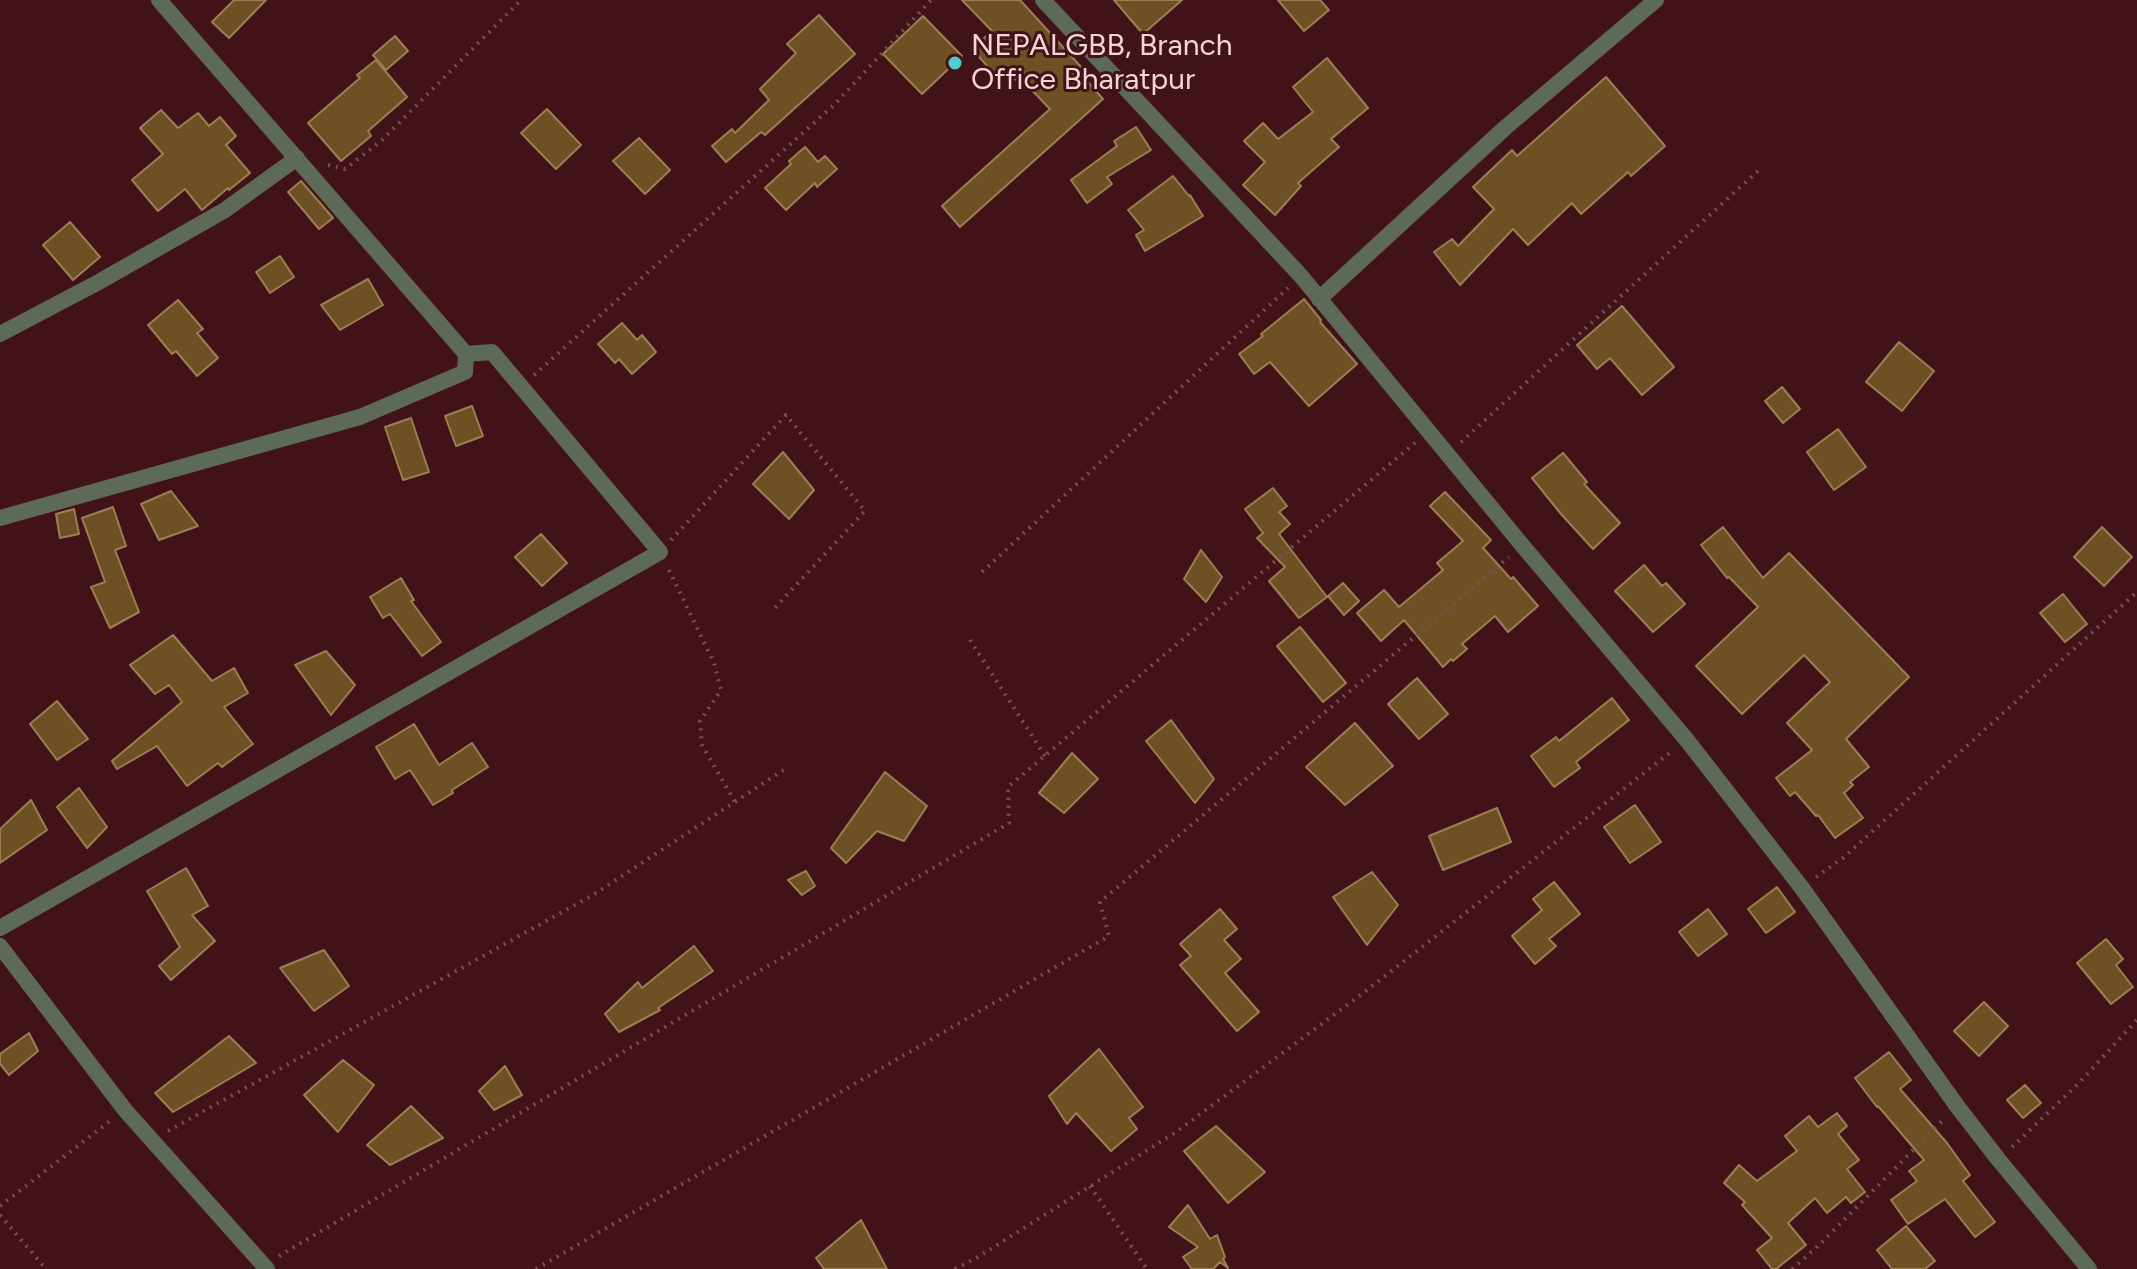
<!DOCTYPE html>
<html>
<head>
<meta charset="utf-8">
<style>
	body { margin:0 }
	canvas { display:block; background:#411319 }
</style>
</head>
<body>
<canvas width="2137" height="1269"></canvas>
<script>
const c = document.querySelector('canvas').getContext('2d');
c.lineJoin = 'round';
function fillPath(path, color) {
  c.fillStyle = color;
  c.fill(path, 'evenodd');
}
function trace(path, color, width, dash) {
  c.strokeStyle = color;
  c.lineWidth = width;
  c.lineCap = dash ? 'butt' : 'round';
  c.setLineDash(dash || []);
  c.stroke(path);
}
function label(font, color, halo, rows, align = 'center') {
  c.font = font + ' Figtree,sans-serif';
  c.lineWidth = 6;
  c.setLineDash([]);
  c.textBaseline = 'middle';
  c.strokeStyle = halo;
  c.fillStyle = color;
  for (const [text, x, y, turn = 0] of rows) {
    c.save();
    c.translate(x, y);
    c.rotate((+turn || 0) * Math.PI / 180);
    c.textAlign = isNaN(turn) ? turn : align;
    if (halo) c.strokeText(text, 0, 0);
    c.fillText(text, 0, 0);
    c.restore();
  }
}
const building = new Path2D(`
	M234,0H266L229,38L212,22Z
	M962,0H1020L1083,69L1079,72L1103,99L960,227L942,206L1050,109L1025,83L1022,86L1008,72L999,79L972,49L992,31Z
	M1114,0H1182L1143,34Z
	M1278,0H1320L1329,10L1304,31Z
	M819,15L855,54L765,135L761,132L726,162L712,146L732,129L735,133L769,100L760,89L796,53L787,44Z
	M923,16L962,56L922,94L883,54Z
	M395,36L408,51L386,70L373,55Z
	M1327,58L1368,108L1331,139L1339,147L1298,183L1301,186L1275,215L1243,185L1265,162L1244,141L1263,123L1278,139L1313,112L1293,87Z
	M376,60L407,97L368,131L371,136L341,161L308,123L360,78L357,75Z
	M1606,77L1665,146L1631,176L1628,172L1581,214L1572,203L1528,245L1513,229L1460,285L1434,252L1452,239L1458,246L1494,209L1473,187L1512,150L1517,156Z
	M547,109L581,145L556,169L521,133Z
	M161,110L178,128L198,113L209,126L220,117L236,136L226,145L250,173L229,190L228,188L202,210L185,189L158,211L132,180L163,154L140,128Z
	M1136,127L1151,150L1107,177L1112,184L1087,203L1071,180L1117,146L1114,141Z
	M639,138L670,170L645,194L613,161Z
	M805,147L818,162L825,156L837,169L817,187L815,183L786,210L765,188L791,164L789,161Z
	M1173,176L1189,196L1190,195L1203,216L1145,251L1136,235L1144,230L1128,210Z
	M301,181L333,218L319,229L288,192Z
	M70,222L100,257L73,280L43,245Z
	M280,256L294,277L270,293L256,272Z
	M368,279L383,305L340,330L321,305Z
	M1304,299L1321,320L1320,322L1357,364L1309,406L1270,362L1254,374L1239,354L1263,336L1261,334Z
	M178,300L203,329L197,333L218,358L197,376L176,351L172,354L148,325Z
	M1622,306L1674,367L1642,395L1610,358L1597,369L1577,345Z
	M622,323L637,340L642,335L656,352L632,374L619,359L615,363L598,344Z
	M1899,342L1934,371L1902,411L1866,382Z
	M1782,387L1800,409L1783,423L1765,401Z
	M472,406L483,436L456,446L445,416Z
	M411,418L429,472L403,480L385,427Z
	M1838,429L1866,467L1834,490L1807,452Z
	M783,452L814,490L789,519L753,484Z
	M1563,453L1587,482L1584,484L1620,523L1593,549L1561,514L1532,478Z
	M1273,488L1287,506L1279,512L1290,524L1279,534L1327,597L1299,618L1269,581L1285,567L1257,538L1263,533L1245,509Z
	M171,491L198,526L159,540L141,504Z
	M1445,492L1491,540L1483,548L1511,579L1513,577L1538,606L1508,632L1495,616L1462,644L1467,649L1453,661L1451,659L1443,667L1404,620L1381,641L1357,613L1384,590L1399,607L1443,570L1437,563L1463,541L1430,506Z
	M113,507L126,546L115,550L139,612L110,628L91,587L105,582L82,518Z
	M74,509L79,534L60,538L56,514Z
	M1723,527L1763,578L1789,553L1909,677L1846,739L1869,767L1850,782L1853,785L1844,793L1863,818L1835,838L1818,815L1816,816L1795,792L1790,796L1776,778L1812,750L1787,723L1830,682L1804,655L1742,714L1696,666L1758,607L1729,577L1727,578L1701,545Z
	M2102,527L2132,557L2104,586L2074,557Z
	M541,534L567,563L542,586L515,557Z
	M1201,550L1222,577L1206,602L1184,579Z
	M1644,565L1662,586L1666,583L1685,604L1653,632L1615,591Z
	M401,578L414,600L411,601L441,642L422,656L390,614L383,618L370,597Z
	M1343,583L1359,601L1344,615L1328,596Z
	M2063,594L2087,624L2065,642L2040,613Z
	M1300,627L1346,683L1323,702L1277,646Z
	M173,635L212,681L234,668L248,693L224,707L253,744L222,767L218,763L187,786L157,746L117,769L112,761L182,702L169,685L155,694L130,665Z
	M326,651L355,685L331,715L295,665Z
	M1417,678L1448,714L1419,739L1388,704Z
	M1612,698L1629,720L1576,762L1580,768L1554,787L1531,756L1556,737L1559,741Z
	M57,701L88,739L57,760L30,724Z
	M1171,720L1214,779L1195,803L1146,741Z
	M1355,723L1393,766L1345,805L1306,767Z
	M414,724L439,765L472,743L488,767L452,790L453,793L433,805L410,770L395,779L376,747Z
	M1072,753L1098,779L1064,813L1039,793Z
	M885,772L927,806L904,841L877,831L846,863L831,848Z
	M79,788L107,827L87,848L57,807Z
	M31,800L47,830L0,863V829Z
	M1635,805L1661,842L1630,863L1604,827Z
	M1497,808L1511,842L1443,870L1429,836Z
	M186,868L208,906L192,915L215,941L171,980L159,966L180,947L147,891Z
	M806,871L815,886L802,895L788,880Z
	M1372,872L1398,905L1367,945L1333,897Z
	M1554,882L1580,914L1549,939L1556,946L1535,964L1512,936L1542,910L1533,899Z
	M1777,887L1795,912L1766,933L1748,909Z
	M1220,909L1237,929L1224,940L1241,959L1225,973L1259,1012L1237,1031L1180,965L1191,956L1180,944Z
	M1708,909L1727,934L1698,956L1679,932Z
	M2106,939L2123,959L2116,965L2133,987L2111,1004L2077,963Z
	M694,946L713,971L658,1008L660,1010L619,1032L605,1014L638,982L642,988Z
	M324,950L349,986L314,1011L280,968Z
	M1984,1002L2008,1026L1979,1056L1954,1031Z
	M29,1033L38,1051L9,1075L0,1064V1054Z
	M229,1036L256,1063L173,1112L155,1093Z
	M1099,1049L1143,1107L1129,1118L1137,1129L1111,1151L1076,1113L1067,1124L1049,1096Z
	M1889,1052L1911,1080L1900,1089L1947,1143L1970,1175L1963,1181L1995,1222L1975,1237L1945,1199L1908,1224L1891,1200L1917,1181L1909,1171L1924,1160L1878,1106L1877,1107L1855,1078Z
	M343,1060L374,1085L338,1132L304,1095Z
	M505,1066L522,1095L494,1110L479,1091Z
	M2025,1085L2041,1103L2023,1118L2007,1100Z
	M411,1106L443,1138L390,1165L367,1145Z
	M1837,1113L1847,1126L1838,1134L1859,1160L1847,1169L1865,1192L1851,1203L1846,1197L1827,1213L1815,1198L1788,1223L1806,1245L1776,1269H1772L1757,1250L1772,1238L1742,1205L1745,1202L1724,1183L1739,1165L1757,1181L1797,1151L1785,1136L1809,1116L1818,1127Z
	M1216,1126L1265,1172L1228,1203L1184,1151Z
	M1188,1205L1210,1239L1217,1235L1225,1257L1223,1259L1228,1268L1220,1262L1213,1269H1192L1183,1257L1198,1247L1169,1227Z
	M861,1220L887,1269H824L816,1258Z
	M1906,1226L1935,1261L1925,1269H1892L1877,1250Z`);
const path = new Path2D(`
	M328,165L345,169L381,141L521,0
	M534,375L835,104L931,0
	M1461,442L1760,169
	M671,540L786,415L865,511L772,611
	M669,570L714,663L721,690L700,721L702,745L735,802
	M982,572L1288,288
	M970,640L1045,756
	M1816,877L1843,858L2137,592
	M168,1131L593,895L788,767
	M2012,1147L2077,1085L2137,1020
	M1090,1186L1147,1269
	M0,1206L110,1121
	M0,1215L46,1269
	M279,1256L1009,823L1008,787L1416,442
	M536,1269L1109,936L1100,902L1509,557
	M955,1269L978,1257L1176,1132L1362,994L1672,751
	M1792,1269L1816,1248L1944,1119`);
const minor = new Path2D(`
	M1043,0L1301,276L1522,545L1686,739L1802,888L1957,1106L1998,1159L2089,1269
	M1319,299L1506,127L1656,0
	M0,334L97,283L225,210L297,158
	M0,518L360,417L465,372L466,354L159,0
	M0,928L660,552L492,352L466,354
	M0,946L125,1110L267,1269`);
const markers = [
	[955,63,8,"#52cdcf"]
];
const poiNames = [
	["NEPALGBB, Branch",971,46],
	["Office Bharatpur",971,80]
];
fillPath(building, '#6d5125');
trace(building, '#9c7e52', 2);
trace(path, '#795054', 4, [2, 6]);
trace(minor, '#5d6a58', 16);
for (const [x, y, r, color] of markers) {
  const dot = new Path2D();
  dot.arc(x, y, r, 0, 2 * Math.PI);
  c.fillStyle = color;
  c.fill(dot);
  trace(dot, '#411319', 3);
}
label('30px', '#f4d5d5', '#411319', poiNames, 'left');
</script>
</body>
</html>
